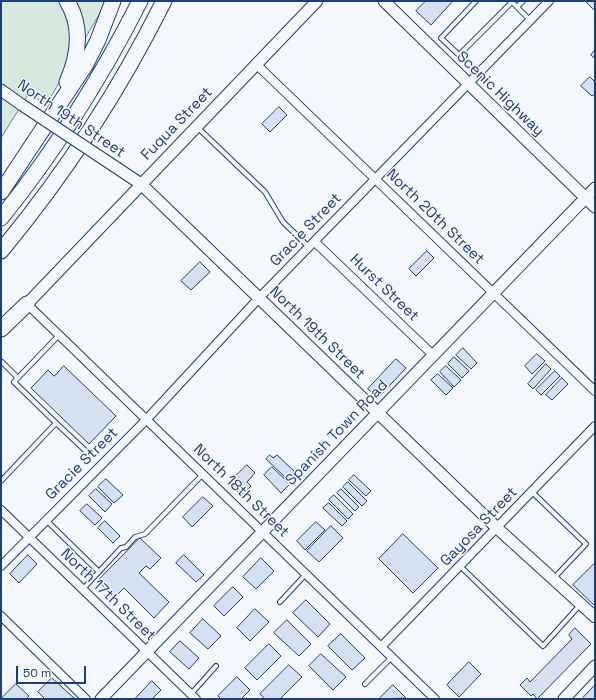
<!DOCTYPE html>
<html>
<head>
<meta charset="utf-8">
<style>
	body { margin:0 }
	#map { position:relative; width:596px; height:700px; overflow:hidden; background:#f4f7fb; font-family:"Space Grotesk",sans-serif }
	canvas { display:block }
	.frame { position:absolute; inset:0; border:2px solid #1d3f73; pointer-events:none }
	.scale { position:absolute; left:16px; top:666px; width:70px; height:18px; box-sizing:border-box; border:2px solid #1d3f73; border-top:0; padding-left:5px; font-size:12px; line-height:14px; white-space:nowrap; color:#1d3f73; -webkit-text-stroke:3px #f4f7fb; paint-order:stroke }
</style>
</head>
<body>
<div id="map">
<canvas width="596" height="700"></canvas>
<div class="frame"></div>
<div class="scale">50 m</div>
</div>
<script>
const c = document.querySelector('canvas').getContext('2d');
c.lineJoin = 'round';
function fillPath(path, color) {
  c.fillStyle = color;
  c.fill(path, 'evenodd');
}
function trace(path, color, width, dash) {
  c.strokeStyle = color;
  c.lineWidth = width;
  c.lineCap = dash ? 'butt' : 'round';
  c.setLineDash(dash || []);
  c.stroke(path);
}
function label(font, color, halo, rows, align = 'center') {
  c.font = font + ' "Space Grotesk",sans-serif';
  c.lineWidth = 3;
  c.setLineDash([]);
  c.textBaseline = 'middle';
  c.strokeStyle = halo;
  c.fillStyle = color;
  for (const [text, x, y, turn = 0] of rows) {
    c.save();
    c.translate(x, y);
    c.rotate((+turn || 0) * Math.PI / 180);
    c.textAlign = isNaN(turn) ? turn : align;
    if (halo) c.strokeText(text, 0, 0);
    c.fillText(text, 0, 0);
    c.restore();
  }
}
const green = new Path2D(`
	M1,1H107L46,105L29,93L1,138Z`);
const building = new Path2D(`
	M426,1H453L431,25L416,11Z
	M587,1H595V11L586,2Z
	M595,50V59L591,55Z
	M590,77L595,82V94L592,96L581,86Z
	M279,107L287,115L270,132L262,124Z
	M427,251L434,258L416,276L409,269Z
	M200,262L210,272L191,290L181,281Z
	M463,348L477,363L471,369L456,355Z
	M537,354L545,361L532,374L525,366Z
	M454,357L469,371L462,378L448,364Z
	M396,359L406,368L378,398L368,389Z
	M546,364L551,369L533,389L528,384Z
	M64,366L116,416L89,444L31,388L48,370L54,376Z
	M446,366L461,380L454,387L440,372Z
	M555,371L560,376L541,395L536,390Z
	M438,374L453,388L446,395L431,380Z
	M562,378L568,384L552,400L546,395Z
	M270,455L273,458L277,455L294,471L287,479L266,459Z
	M247,465L255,473L247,482L251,486L242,496L229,483Z
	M272,467L290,484L281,493L264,475Z
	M354,475L371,491L366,496L349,480Z
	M106,479L123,495L114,503L98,487Z
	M348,482L367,501L362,506L343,487Z
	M96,489L112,504L105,512L89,496Z
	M341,489L359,507L355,511L337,493Z
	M334,495L353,514L348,519L329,500Z
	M203,497L213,506L192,527L183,517Z
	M329,503L347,521L342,526L323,508Z
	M87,504L102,518L95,525L80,511Z
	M105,521L120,536L113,543L98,528Z
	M316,522L325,530L305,550L297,541Z
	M331,526L343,538L319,562L307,551Z
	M403,534L438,568L413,593L379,559Z
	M140,538L161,558L150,569L146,566L139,573L169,602L154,618L124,588L115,597L98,581Z
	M28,555L37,564L19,583L10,574Z
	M184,555L204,575L196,582L176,563Z
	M261,558L274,571L256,589L243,577Z
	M595,563V606L573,585Z
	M233,587L243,597L224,616L214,606Z
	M306,600L330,624L318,637L293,613Z
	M255,609L269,622L250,641L237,628Z
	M203,619L221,636L208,649L190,633Z
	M287,620L311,644L299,656L274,633Z
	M575,628L591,644L537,699L533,694L531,696L520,685L527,678L530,682L572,639L569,635Z
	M341,634L365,658L352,670L328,646Z
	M180,641L199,658L189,669L170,652Z
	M269,644L281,656L257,680L245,668Z
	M321,654L346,677L333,690L309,666Z
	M469,662L481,674L459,697L447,685Z
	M289,665L302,677L280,699H265L260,694Z
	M237,677L250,690L241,699H221L218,696Z
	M52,678L75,699H45L38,692Z
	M152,681L161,690L152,699H135Z
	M16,684L29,696L26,699H1Z
	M393,685L406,698L379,699Z
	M595,685V699H582Z`);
const service = new Path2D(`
	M476,1L441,38L459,55L512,2
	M511,1L530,20
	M517,7L523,1
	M197,127L265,192L283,222L309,247
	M2,362L18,378
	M56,423L88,453
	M1,481L56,423L14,382L59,335
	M532,492L586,544L554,578
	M46,520L99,572
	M460,566L543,646L580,605
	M83,589L121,548L126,547L135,537L145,534L203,474
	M280,602L306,574
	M365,684L392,657
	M191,694L216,666`);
const minor = new Path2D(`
	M256,64L595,391
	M315,242L433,355
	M27,304L435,699
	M1,510L196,699
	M1,566L146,420L259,298L549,1
	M1,616L86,699
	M382,646L595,426`);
const tertiary = new Path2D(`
	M384,1L595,207
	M1,90L22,105
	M114,166L141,184L497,528L595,617
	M27,304L317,1
	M101,699L595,188
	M564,699L595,666`);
const motorway = new Path2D(`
	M67,1C83,27 79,55 67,82
	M1,192L86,64L98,40L113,1
	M1,218C55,151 101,78 140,1
	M1,251C65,174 119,91 164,1
	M1,329L27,304`);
const tertiaryBridge = new Path2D(`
	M22,105L114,166`);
const streetNames = [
	["Scenic Highway",500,94,44],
	["North 19th Street",71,119,34],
	["Fuqua Street",177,124,-46],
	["North 20th Street",435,217,44],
	["Gracie Street",306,230,-46],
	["Hurst Street",384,288,44],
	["North 19th Street",317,333,44],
	["Spanish Town Road",337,433,-46],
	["Gracie Street",82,464,-45],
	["North 18th Street",241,491,44],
	["Gayosa Street",479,527,-46],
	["North 17th Street",108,595,44]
];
fillPath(green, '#d7e8df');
trace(green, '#687fa3', 1);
fillPath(building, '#d5e0f0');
trace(building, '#1d3f73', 1);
trace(service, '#1d3f73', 6);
trace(minor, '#1d3f73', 10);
trace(tertiary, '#1d3f73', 13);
trace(motorway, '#1d3f73', 17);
trace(service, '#f4f7fb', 4);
trace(minor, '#f4f7fb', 8);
trace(tertiary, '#f4f7fb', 11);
trace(motorway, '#f4f7fb', 15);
trace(tertiaryBridge, '#1d3f73', 13, []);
trace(tertiaryBridge, '#f4f7fb', 11);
label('15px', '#1d3f73', '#f4f7fb', streetNames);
</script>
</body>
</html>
